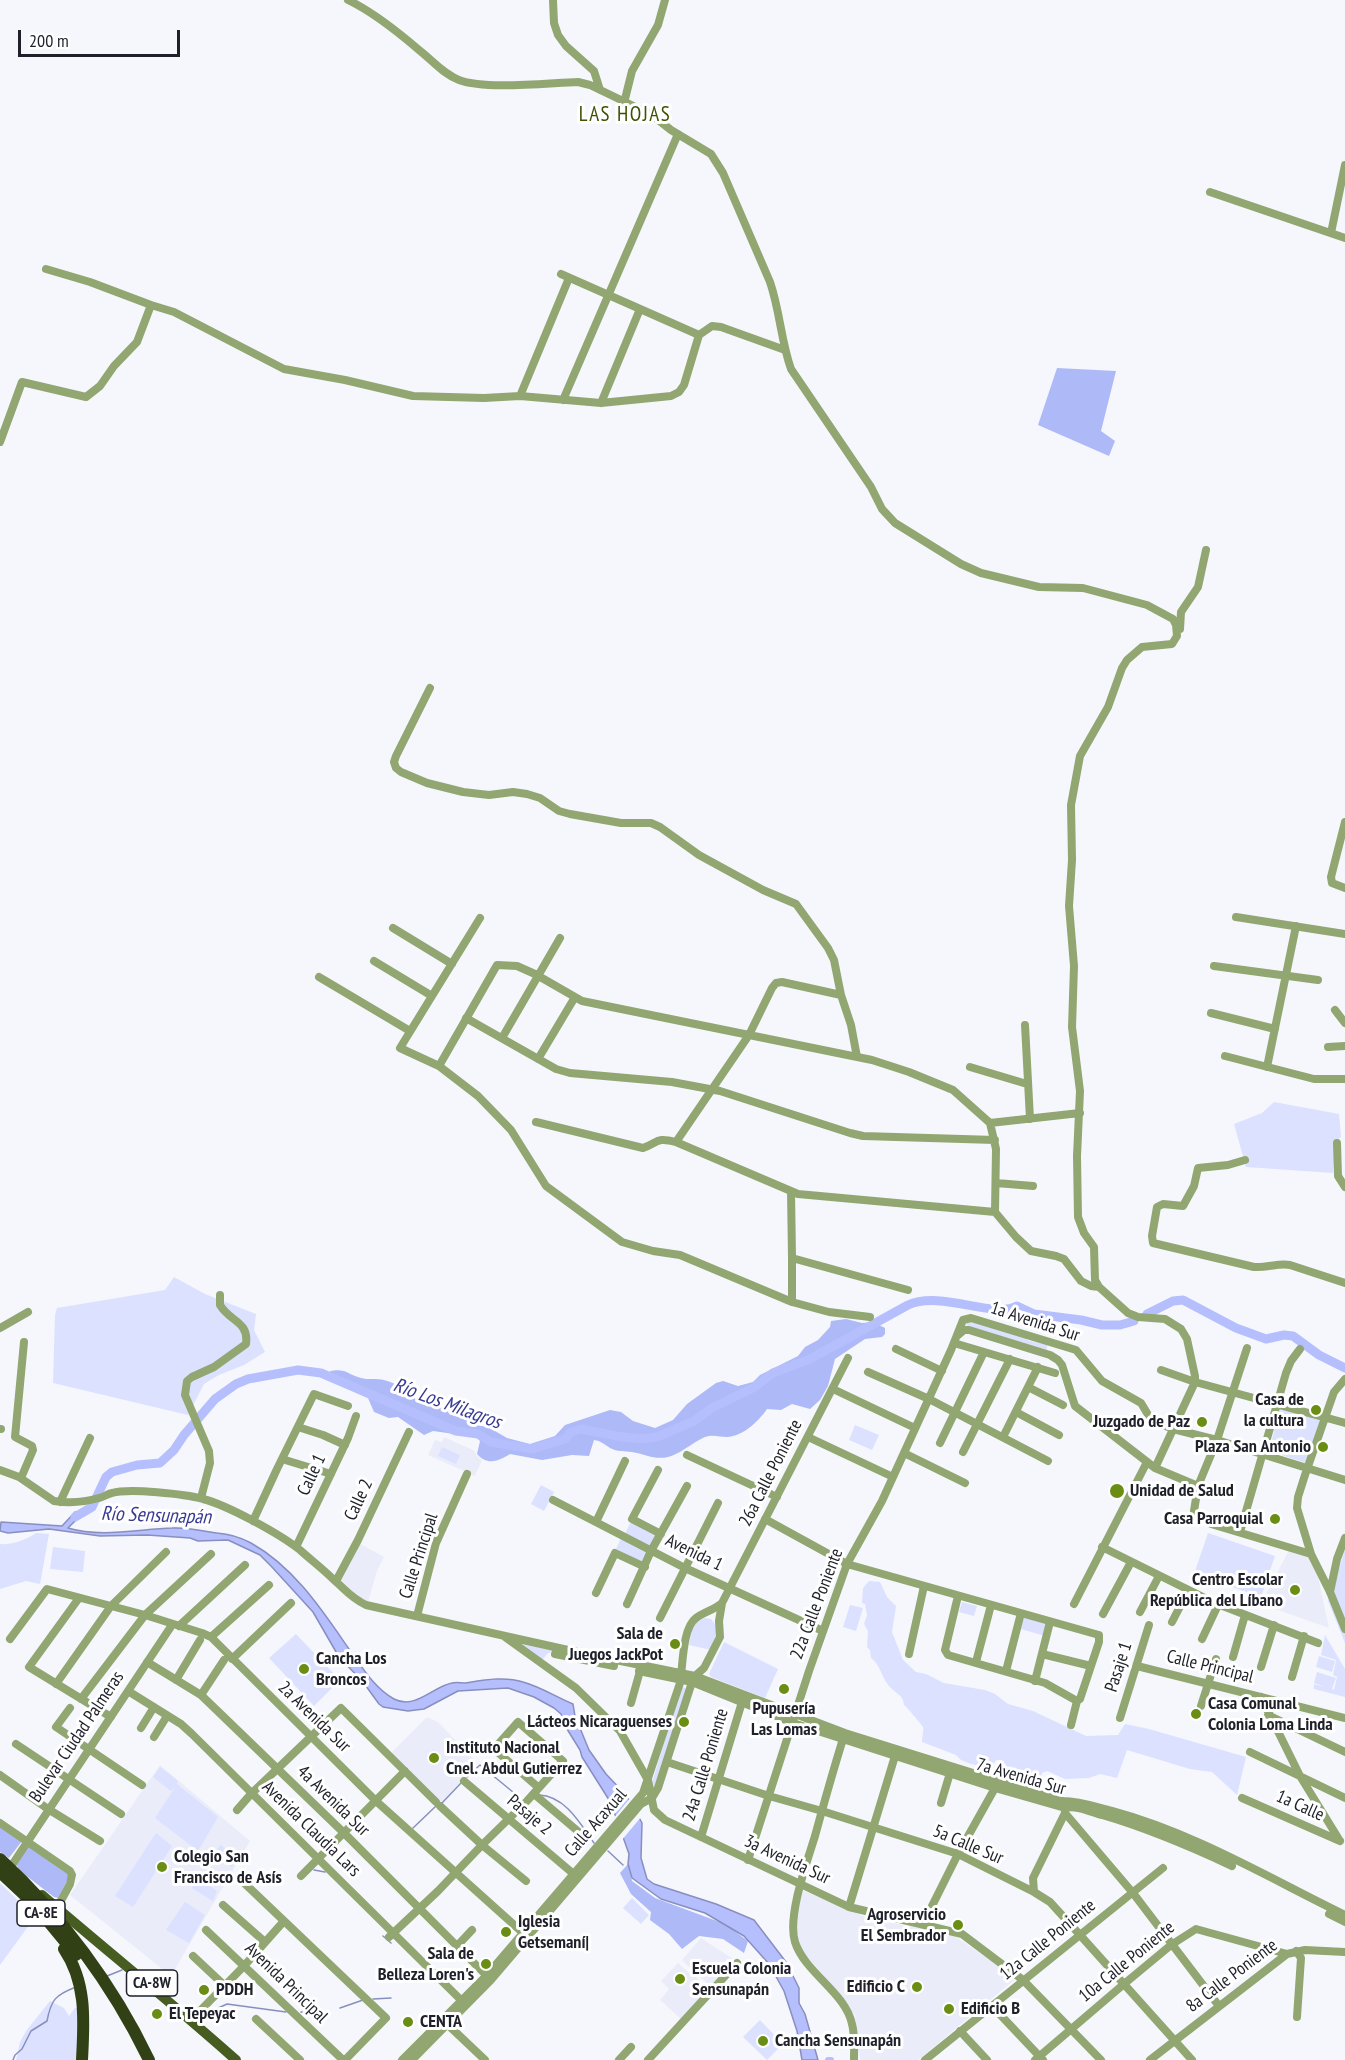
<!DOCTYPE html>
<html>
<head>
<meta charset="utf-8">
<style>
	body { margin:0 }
	#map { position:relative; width:1345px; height:2060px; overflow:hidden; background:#f6f7fc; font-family:"PT Sans Narrow",sans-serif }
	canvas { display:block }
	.scale { position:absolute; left:18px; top:30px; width:162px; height:27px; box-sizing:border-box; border:3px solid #1f2029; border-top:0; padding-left:8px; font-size:18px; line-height:21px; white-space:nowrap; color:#1f2029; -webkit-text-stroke:4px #fff; paint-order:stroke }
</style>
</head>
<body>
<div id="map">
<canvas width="1345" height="2060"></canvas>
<div class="scale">200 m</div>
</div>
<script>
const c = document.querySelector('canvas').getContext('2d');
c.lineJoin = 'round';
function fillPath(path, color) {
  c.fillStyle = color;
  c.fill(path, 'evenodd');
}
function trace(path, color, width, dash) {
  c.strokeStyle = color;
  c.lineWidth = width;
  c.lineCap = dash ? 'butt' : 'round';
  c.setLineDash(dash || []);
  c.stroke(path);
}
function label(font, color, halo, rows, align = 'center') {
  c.font = font + ' "PT Sans Narrow",sans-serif';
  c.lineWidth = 6;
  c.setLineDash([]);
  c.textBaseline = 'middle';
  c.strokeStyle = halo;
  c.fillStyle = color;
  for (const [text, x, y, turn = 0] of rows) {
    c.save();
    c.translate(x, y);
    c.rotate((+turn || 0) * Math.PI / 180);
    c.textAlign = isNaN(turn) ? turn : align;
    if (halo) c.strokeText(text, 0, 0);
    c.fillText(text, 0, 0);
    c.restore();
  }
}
const built = new Path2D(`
	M444,1437L475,1451L476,1455L482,1460L475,1476L428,1455L435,1440L442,1442Z
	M359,1543L384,1557L377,1571L368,1602L350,1592L339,1580Z
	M1289,1550L1310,1556L1318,1577L1329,1628L1261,1604Z
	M427,1717L438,1722L477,1763L441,1803L391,1753Z
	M160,1765L250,1841L171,1976L70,1895Z
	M804,1891L871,1919L951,1934L992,1961L1014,1980L918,2060H860L855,2015L802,1951L795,1928L801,1893Z
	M701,1938L733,1959L711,1987L698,1975L696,1977L709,1990L681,2019L660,2000L669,1989L661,1981L678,1963L693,1976L696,1974L682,1960Z`);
const green = new Path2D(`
	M1274,1102L1339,1114L1341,1137L1335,1142L1333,1173L1246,1167L1234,1124L1262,1113Z
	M174,1277L205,1294L256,1314L254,1330L265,1352L244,1365L219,1375L204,1384L188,1415L53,1383L55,1315L57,1308L165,1290Z
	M967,1319L1027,1337V1340L1047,1345V1350L971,1327L966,1325Z
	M1282,1408L1321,1419L1306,1463L1272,1452L1270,1448L1279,1410Z
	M855,1425L879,1435L872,1450L849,1440Z
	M442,1447L460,1455L456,1464L438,1456Z
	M541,1485L554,1492L544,1511L531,1504Z
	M632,1519L661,1534L653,1548L625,1534Z
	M36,1533L49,1534L40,1584L26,1581L0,1589V1544C12,1545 26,1540 36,1533Z
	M1208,1533L1275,1556L1261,1597L1194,1574Z
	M622,1536L651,1551L646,1564L616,1549Z
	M53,1547L85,1551L83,1572L50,1569Z
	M1345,1550V1643L1328,1601Z
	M869,1581L880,1582L887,1597L896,1606L892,1632L903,1660L916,1672L926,1674L944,1683L985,1690L995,1694L1008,1704L1033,1711L1086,1736L1118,1735L1125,1724L1149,1729L1246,1757L1237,1795L1212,1772L1190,1769L1127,1750L1117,1778L1100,1774L1089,1778L1065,1779L1047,1771L1042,1773L1040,1782L1013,1778C1007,1773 1009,1764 1001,1760H996L990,1768L971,1764L961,1760L956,1755L922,1742C922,1737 924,1731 923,1727C922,1725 906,1706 904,1705C903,1694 896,1694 889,1686C882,1678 880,1664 871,1658L870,1650L867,1647L868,1631L864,1624L867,1615L865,1604L862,1603L863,1588Z
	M962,1602L977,1606L974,1616L959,1612Z
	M850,1605L863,1608L856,1631L843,1627Z
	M1024,1617L1048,1624L1045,1636L1021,1629Z
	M704,1618L711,1619C721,1629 715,1639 711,1650L689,1645L692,1630L697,1621Z
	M296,1634L340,1680L314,1706L269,1658Z
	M1325,1635L1345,1669V1697L1314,1689V1684L1328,1688L1314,1683L1317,1672L1336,1678L1332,1689L1334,1690L1337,1677L1333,1675L1336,1660L1321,1655Z
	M517,1641L551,1647L552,1652L548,1653L541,1661Z
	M724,1642L778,1669L765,1698L711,1677L709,1674Z
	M1319,1656L1335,1661L1332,1672L1316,1667Z
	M683,1687L686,1689L654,1790L651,1786L680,1690Z
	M160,1767L178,1781L177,1784L218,1817L198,1851L155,1818L176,1786L171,1791L153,1777Z
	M156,1833L172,1846L133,1907L115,1896Z
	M220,1845L238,1857L232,1867L214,1856Z
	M198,1878L217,1891L213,1901L192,1888Z
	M0,1883L35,1917L0,1965Z
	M632,1898L649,1915L641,1924L623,1908Z
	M185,1902L205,1915L189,1943L166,1930Z
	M50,2001L64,2008L69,2016L75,2008H77V2060H16L20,2042L26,2031Z
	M760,2020L783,2044L767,2060L743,2037Z`);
const forest = new Path2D(`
	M1057,368L1116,371L1101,431L1115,441L1109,456L1038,425Z
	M846,1319L862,1323L873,1322L885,1328V1334L882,1337L865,1339L835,1359L828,1386L820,1400L810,1409L792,1404L781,1410L767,1409C758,1422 743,1436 727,1437C721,1437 715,1435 709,1436C697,1438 682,1454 668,1457C655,1460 644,1454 632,1452C624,1451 618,1452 610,1448C604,1444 601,1441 594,1440L589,1456L572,1455L542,1460L510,1454C499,1461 487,1466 477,1454L480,1441L476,1437L433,1431L424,1435L398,1417L389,1418L374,1412L368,1398L333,1381L330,1371C346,1368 347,1374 361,1378C368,1380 377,1378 384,1380C397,1383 411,1393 419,1403L442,1406L449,1413L465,1416L475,1425L488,1427L507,1438L530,1444L555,1436L565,1425L610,1410L621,1412L633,1421L655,1428L673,1420L687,1404L716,1383L723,1381L738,1386L753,1382L760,1375L798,1356L805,1347L818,1340L830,1327L831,1321Z
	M0,1827L22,1841L9,1858L0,1852Z
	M27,1844L67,1872L69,1877L58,1898L54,1897L20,1871L16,1864Z
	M628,1864L632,1881L655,1898L725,1924L748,1941L744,1953L723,1939L699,1936L682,1949L669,1934L650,1920L651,1912L631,1894L620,1873Z`);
const water = new Path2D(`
	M85,1511L68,1528C101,1538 139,1529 172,1528C188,1527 202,1531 217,1533C230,1534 240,1537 251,1543C294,1567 322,1610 349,1649C362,1667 374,1688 394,1699C415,1710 432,1687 452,1683C456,1682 461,1683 465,1683C484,1680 505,1676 523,1682C541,1687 556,1697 573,1704L575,1716L589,1750L606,1774L627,1796L642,1823L641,1858L647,1879L654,1884L716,1904L754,1920L786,1962L799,1988V2003L805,2014L818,2060H802L797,2031L784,1991L769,1964L744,1936L705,1913L661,1899L632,1878L628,1864L629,1854L611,1803L582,1757L580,1750L567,1729L561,1714L554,1708L534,1697L508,1688L458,1691L424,1709L408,1711L383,1707L379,1704L363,1682L339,1657L313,1612L271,1566L260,1555L228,1540L198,1541L190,1538L147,1535L100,1536L49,1529L8,1533L0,1531L1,1522L62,1526L75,1512Z`);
const pier = new Path2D(`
	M631,1797L642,1816L621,1841L613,1819Z`);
const stream = new Path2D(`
	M467,1777L480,1765L519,1797
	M539,1795C565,1796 580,1823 594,1843
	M442,1803L461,1783
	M413,1828L436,1806
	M608,1851L623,1865
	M314,1870L325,1872
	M383,1936L391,1943
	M107,1976L122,1970
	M373,1999L391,1998
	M340,2008L363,2000
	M214,2010L227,2004L286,2012
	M301,2012L320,2016L323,2015
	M205,2019L209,2015
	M13,2060L15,2055L22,2049L31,2031L47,2021C51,2000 55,1995 76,1987`);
const canal = new Path2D(`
	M828,2060H831`);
const river = new Path2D(`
	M1147,1314L1173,1301L1183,1300L1236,1328L1266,1339L1284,1335L1293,1336L1319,1355L1345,1368
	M75,1517L92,1507L106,1477L112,1472L137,1465L160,1463L174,1450L184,1435L215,1399L236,1384L248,1379L298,1370L321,1373L456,1431L478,1434L491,1442L532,1449L565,1439L571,1432L581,1429L617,1436L642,1439L657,1437L694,1421L712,1408L753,1388L773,1373L810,1359L908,1305C941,1290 994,1319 1017,1306L1034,1314L1081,1320L1102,1325H1120L1134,1321`);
const minor = new Path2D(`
	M348,0C373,12 398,32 419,50C432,60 443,74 459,80C486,90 547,83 578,82L590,85L652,115L671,130L711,154L723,173L770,282C780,311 781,341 791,369L871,487L882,509L895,523L961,564L981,573L1039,587L1083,588L1147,605L1173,619L1176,625L1177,636L1172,644L1142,647L1127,660L1122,668L1108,707L1080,756L1071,805L1072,860L1069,906L1074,966L1072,1027L1080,1091L1077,1156L1078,1217L1084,1233L1094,1247L1095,1280L1099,1287L1128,1313L1138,1317L1165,1319L1181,1329L1187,1339L1195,1376V1382L1155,1468
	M553,0L554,23L558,35L566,46L594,71L600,90
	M624,103L632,71L658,25L665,0
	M1210,192L1345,238
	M1331,233L1345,165
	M46,269L90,282L151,305
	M561,274L699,335
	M520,396L569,278
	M563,400L678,134
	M601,403L640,309
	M0,442L22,382L86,397L100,386L114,366L137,342L151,305L174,312L284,369L345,380L413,396L484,398L520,396L601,403L671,396L679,392L684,385L699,335L712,326L721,327L785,350
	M1180,629L1181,612L1198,587L1206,550
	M430,688L396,756L394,762L396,768L401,772L427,783L463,792L489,795L513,792L527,794L540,798L559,811L570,814L621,823H651L660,827L699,855L763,890L796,904L828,948L834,960L841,995
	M1345,822L1331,877L1332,883L1345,888
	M1236,917L1345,934
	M480,918L400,1048L439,1066L478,1096L511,1130L546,1186L622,1242L653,1251L680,1255L792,1302
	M393,928L452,964
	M374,961L432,996
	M1214,966L1318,980
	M319,977L410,1031
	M1335,1010L1345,1023
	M1211,1013L1275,1029
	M466,1018L556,1069L570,1073L672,1082L720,1091L850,1133L863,1136L995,1140
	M1025,1025L1030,1119
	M502,1038L560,938
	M1328,1047L1345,1046
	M1225,1056L1314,1079H1345
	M538,1059L575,997
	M439,1066L497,965L517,966L535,974L582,1001L872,1060L909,1072L953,1090L990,1123L996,1149L995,1212L1016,1237L1031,1251L1056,1256L1064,1259L1081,1281L1091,1286L1099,1287
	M970,1067L1027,1084
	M1267,1067L1296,926
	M536,1122L643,1148C659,1142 656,1137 676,1142L798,1194L995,1212
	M990,1123L1080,1113
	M676,1142L749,1035L772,988L776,983L782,982L841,995L851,1025L857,1057
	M1337,1143L1338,1176L1345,1187
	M1245,1160L1228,1165L1198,1168L1194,1186L1183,1206L1163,1204L1157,1207L1152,1236L1153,1243L1254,1267C1267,1268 1278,1263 1290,1265L1345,1283
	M996,1183L1033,1186
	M791,1191L792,1258
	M870,1317L829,1312L792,1302V1258L908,1290
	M0,1328L28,1312
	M957,1336L964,1330H969L1050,1355L1058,1360L1062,1365L1075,1406L1155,1468L1198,1486
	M954,1343L1055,1373
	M1247,1348L1217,1440L1198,1486L1194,1511L1200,1517L1211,1524L1311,1554
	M896,1349L942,1371
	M1161,1370L1195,1382L1345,1423
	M868,1372L929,1399L1048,1461
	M1345,1379L1334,1392L1305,1475L1298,1497L1297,1508L1311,1554L1330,1592L1345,1629
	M1028,1387L1063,1405
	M833,1389L915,1428
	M1016,1412L1059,1435
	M298,1427L323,1435L345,1445
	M0,1429H1
	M808,1437L893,1477
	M1003,1437L1038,1367
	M940,1443L984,1352
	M963,1452L1010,1359
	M904,1453L965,1483
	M687,1455L777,1497
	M282,1459L331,1474
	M0,1470L19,1477L54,1501C68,1503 85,1502 99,1498C104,1497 107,1494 112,1493C129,1488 185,1494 203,1499C227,1505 280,1534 300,1550C311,1560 323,1569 334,1580C347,1591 350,1597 366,1605L586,1654L695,1676L845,1733L1063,1801C1080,1801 1096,1807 1112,1811C1194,1833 1269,1878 1345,1915
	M658,1470L632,1519L661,1534
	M21,1478L33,1450L32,1446L15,1437L24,1342
	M201,1498L210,1463L209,1451L185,1395L187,1381L192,1377L214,1367L246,1344C249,1321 230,1322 220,1305V1295
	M553,1500L685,1568L823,1631
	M60,1502L90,1438
	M765,1519L847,1564L1099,1635V1642L1080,1699L1077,1701L1071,1725
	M253,1521L277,1469L314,1394L348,1406
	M596,1522L625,1461
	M1240,1532L1286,1373L1291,1361L1300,1349
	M296,1547L348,1438L356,1416
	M1102,1547L1215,1603L1318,1643
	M336,1581L358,1540L409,1432
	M1330,1592L1337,1559L1345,1538
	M596,1593L615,1553L645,1567
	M958,1596L945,1650L948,1655L1045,1683L1077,1701
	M79,1598L29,1667L111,1717
	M627,1604L651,1551L687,1486
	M1074,1604L1147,1462
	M1140,1612L1159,1576
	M1103,1614L1131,1562
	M417,1616L436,1543L467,1474
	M660,1618L718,1503
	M1172,1622L1188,1591
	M179,1626L245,1565
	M211,1637L269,1585
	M505,1637L576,1688L620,1731L648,1780L654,1810L665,1820L849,1907L962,1934L1023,1980L1101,2060
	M10,1639L47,1589L145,1615L202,1633L211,1637L376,1801L522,1932L525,1941
	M1202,1639L1218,1605
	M555,1654L614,1666
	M909,1654L924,1586
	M1042,1654L1091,1666
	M1233,1657L1245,1615
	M232,1659L291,1603
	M147,1662L201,1695L344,1833L490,1979
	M976,1662L991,1605
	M1137,1666L1345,1718
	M1261,1667L1274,1625
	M639,1671L692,1682L793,1723L995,1788L1065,1808C1077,1805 1090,1812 1102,1815C1147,1828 1189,1846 1232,1866
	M1006,1671L1021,1613
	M1292,1677L1304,1636
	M176,1680L200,1640
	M1035,1681L1050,1622
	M56,1684L111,1606L166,1552
	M128,1691L181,1724L192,1734L465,2004
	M201,1695L224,1660
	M1261,1697L1300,1776L1340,1841
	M81,1699L145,1615L211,1554
	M631,1703L640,1671
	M1201,1706L1216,1659
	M70,1708L56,1727L142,1785
	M1268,1715L1345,1752
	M1120,1718L1149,1625
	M141,1728L154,1707
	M154,1737L167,1716
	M843,1739C833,1771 824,1803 815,1836C807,1862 787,1916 795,1942C805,1973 846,1993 852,2024C855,2035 854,2048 854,2060
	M16,1744L121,1814
	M1250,1752L1345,1798
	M667,1762L769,1796L822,1811L958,1854L1034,1892L1050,1902L1080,1935L1192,2060
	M0,1775L48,1809L100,1841
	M464,1781L576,1876
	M534,1794L580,1833
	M1242,1798L1340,1841
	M941,1803L950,1773
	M1065,1805V1813L1133,1893L1219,2006
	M440,1806L482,1845L526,1881
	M237,1810L251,1794L341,1708L436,1802
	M0,1823L70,1871L72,1875L70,1884L57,1908
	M701,1837L742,1702
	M748,1860L809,1671L847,1564L882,1501L951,1350L963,1320L971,1318L1076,1350L1102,1381L1141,1403L1150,1418L1154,1421L1173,1429L1217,1440L1345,1480
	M10,1868L172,1625
	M301,1876L405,1771
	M240,1879L386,2018L345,2060
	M1034,1892L1033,1878L1065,1813
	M223,1905L265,1942
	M849,1907L895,1756
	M1329,1914L1345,1922
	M923,1924L958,1854L995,1788
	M206,1930L343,2060
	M389,1937L438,1891L482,1845L527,1801L563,1761L518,1722L494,1749L539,1788
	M457,1946L472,1930
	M1296,1951L1301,1958L1297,2017
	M193,1956L225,1986
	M992,2006L1043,2060
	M256,2019L300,2060
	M191,2020L244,1966L284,1921
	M446,2023L485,2060
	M960,2031L987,2060
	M402,2060L486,1976L643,1793L680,1683C683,1667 682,1628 696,1618C704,1612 714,1610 722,1603
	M412,2060L491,1980L641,1804L652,1798L658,1788L692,1682L695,1676L704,1668L720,1637L719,1621L722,1603L848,1358
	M619,2060L631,2047
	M648,2060L737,1963
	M925,2060L1163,1868
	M1035,2060L1124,1984L1171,1945L1196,1929L1287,1954
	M1150,2060L1287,1954L1305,1950L1345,1952`);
const major = new Path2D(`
	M42,1895C106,1950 172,2003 236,2060`);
const highway = new Path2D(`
	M0,1859C61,1915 113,1985 149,2060
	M0,1872L33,1903L76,1955
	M64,1949C87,1983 84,2021 82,2060`);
const markers = [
	[1316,1410,6,"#6a8d14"],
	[1202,1422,6,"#6a8d14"],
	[1323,1447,6,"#6a8d14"],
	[1117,1491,8,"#6a8d14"],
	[1275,1519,6,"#6a8d14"],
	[1295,1590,6,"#6a8d14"],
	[675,1644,6,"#6a8d14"],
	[304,1669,6,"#6a8d14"],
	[784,1689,6,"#6a8d14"],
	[1196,1714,6,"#6a8d14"],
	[684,1722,6,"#6a8d14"],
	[434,1758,6,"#6a8d14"],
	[162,1867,6,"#6a8d14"],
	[958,1925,6,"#6a8d14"],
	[506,1932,6,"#6a8d14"],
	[486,1964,6,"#6a8d14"],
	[680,1979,6,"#6a8d14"],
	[917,1987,6,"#6a8d14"],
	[204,1990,6,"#6a8d14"],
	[949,2009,6,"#6a8d14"],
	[157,2014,6,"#6a8d14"],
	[408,2022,6,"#6a8d14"],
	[763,2041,6,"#6a8d14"]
];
const shields = [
	[41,1913,48],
	[152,1983,51]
];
const shieldNames = [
	["CA-8E",41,1913],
	["CA-8W",152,1983]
];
const streetNames = [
	["1a Avenida Sur",1035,1322,18],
	["26a Calle Poniente",771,1473,-63],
	["Calle 1",312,1475,-65],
	["Calle 2",359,1500,-65],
	["Avenida 1",694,1553,26],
	["Calle Principal",419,1556,-72],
	["22a Calle Poniente",817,1604,-69],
	["Pasaje 1",1119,1667,-72],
	["Calle Principal",1210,1667,14],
	["2a Avenida Sur",314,1717,44],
	["Bulevar Ciudad Palmeras",77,1737,-56],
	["24a Calle Poniente",706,1765,-73],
	["7a Avenida Sur",1021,1777,16],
	["4a Avenida Sur",333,1801,44],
	["1a Calle",1300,1806,24],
	["Pasaje 2",529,1815,40],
	["Calle Acaxual",596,1823,-49],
	["Avenida Claudia Lars",311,1829,44],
	["5a Calle Sur",968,1845,23],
	["3a Avenida Sur",787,1860,25],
	["12a Calle Poniente",1048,1940,-39],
	["10a Calle Poniente",1127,1962,-39],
	["8a Calle Poniente",1232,1976,-37],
	["Avenida Principal",286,1983,44]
];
const poiNames = [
	["Casa de",1304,1400,"right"],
	["la cultura",1304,1421,"right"],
	["Juzgado de Paz",1190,1422,"right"],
	["Plaza San Antonio",1311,1447,"right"],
	["Unidad de Salud",1130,1491],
	["Casa Parroquial",1263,1519,"right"],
	["Centro Escolar",1283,1580,"right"],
	["República del Líbano",1283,1601,"right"],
	["Sala de",663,1634,"right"],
	["Juegos JackPot",663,1655,"right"],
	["Cancha Los",316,1659],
	["Broncos",316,1680],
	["Casa Comunal",1208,1704],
	["Colonia Loma Linda",1208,1725],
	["Pupusería",784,1709,"center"],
	["Las Lomas",784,1730,"center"],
	["Lácteos Nicaraguenses",672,1722,"right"],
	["Instituto Nacional",446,1748],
	["Cnel. Abdul Gutierrez",446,1769],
	["Colegio San",174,1857],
	["Francisco de Asís",174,1878],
	["Agroservicio",946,1915,"right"],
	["El Sembrador",946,1936,"right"],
	["Iglesia",518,1922],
	["Getsemaní|",518,1943],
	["Sala de",474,1954,"right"],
	["Belleza Loren's",474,1975,"right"],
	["Escuela Colonia",692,1969],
	["Sensunapán",692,1990],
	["Edificio C",905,1987,"right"],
	["PDDH",216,1990],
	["Edificio B",961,2009],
	["El Tepeyac",169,2014],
	["CENTA",420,2022],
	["Cancha Sensunapán",775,2041]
];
const waterNames = [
	["Río Los Milagros",447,1404,20],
	["Río Sensunapán",156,1516,2]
];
const quarterNames = [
	["LAS HOJAS",625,115]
];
fillPath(built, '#eaecf9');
fillPath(green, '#dbe1ff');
fillPath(forest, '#aeb9f7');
fillPath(water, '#b5bffe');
trace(water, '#888fbe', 1.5);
fillPath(pier, '#f6f7fc');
trace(stream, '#888fbe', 1.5);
trace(canal, '#b5bffe', 6);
trace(river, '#b5bffe', 9);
trace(minor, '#91a671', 8);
trace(major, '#475c21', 10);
trace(highway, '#314015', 12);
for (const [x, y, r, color] of markers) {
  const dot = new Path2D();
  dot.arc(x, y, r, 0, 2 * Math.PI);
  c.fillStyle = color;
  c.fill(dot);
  trace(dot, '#fff', 2);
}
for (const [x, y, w] of shields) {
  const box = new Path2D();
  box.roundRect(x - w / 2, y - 13, w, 26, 4.5);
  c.fillStyle = '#fff';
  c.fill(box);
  trace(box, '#1f2029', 1.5);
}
label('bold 16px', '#1f2029', null, shieldNames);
label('18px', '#1f2029', '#fff', streetNames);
label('bold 18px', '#1f2029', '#fff', poiNames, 'left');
label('italic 20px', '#393b93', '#fff', waterNames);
c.letterSpacing = '1.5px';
label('21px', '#3b5103', '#fff', quarterNames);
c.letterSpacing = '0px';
</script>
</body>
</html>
